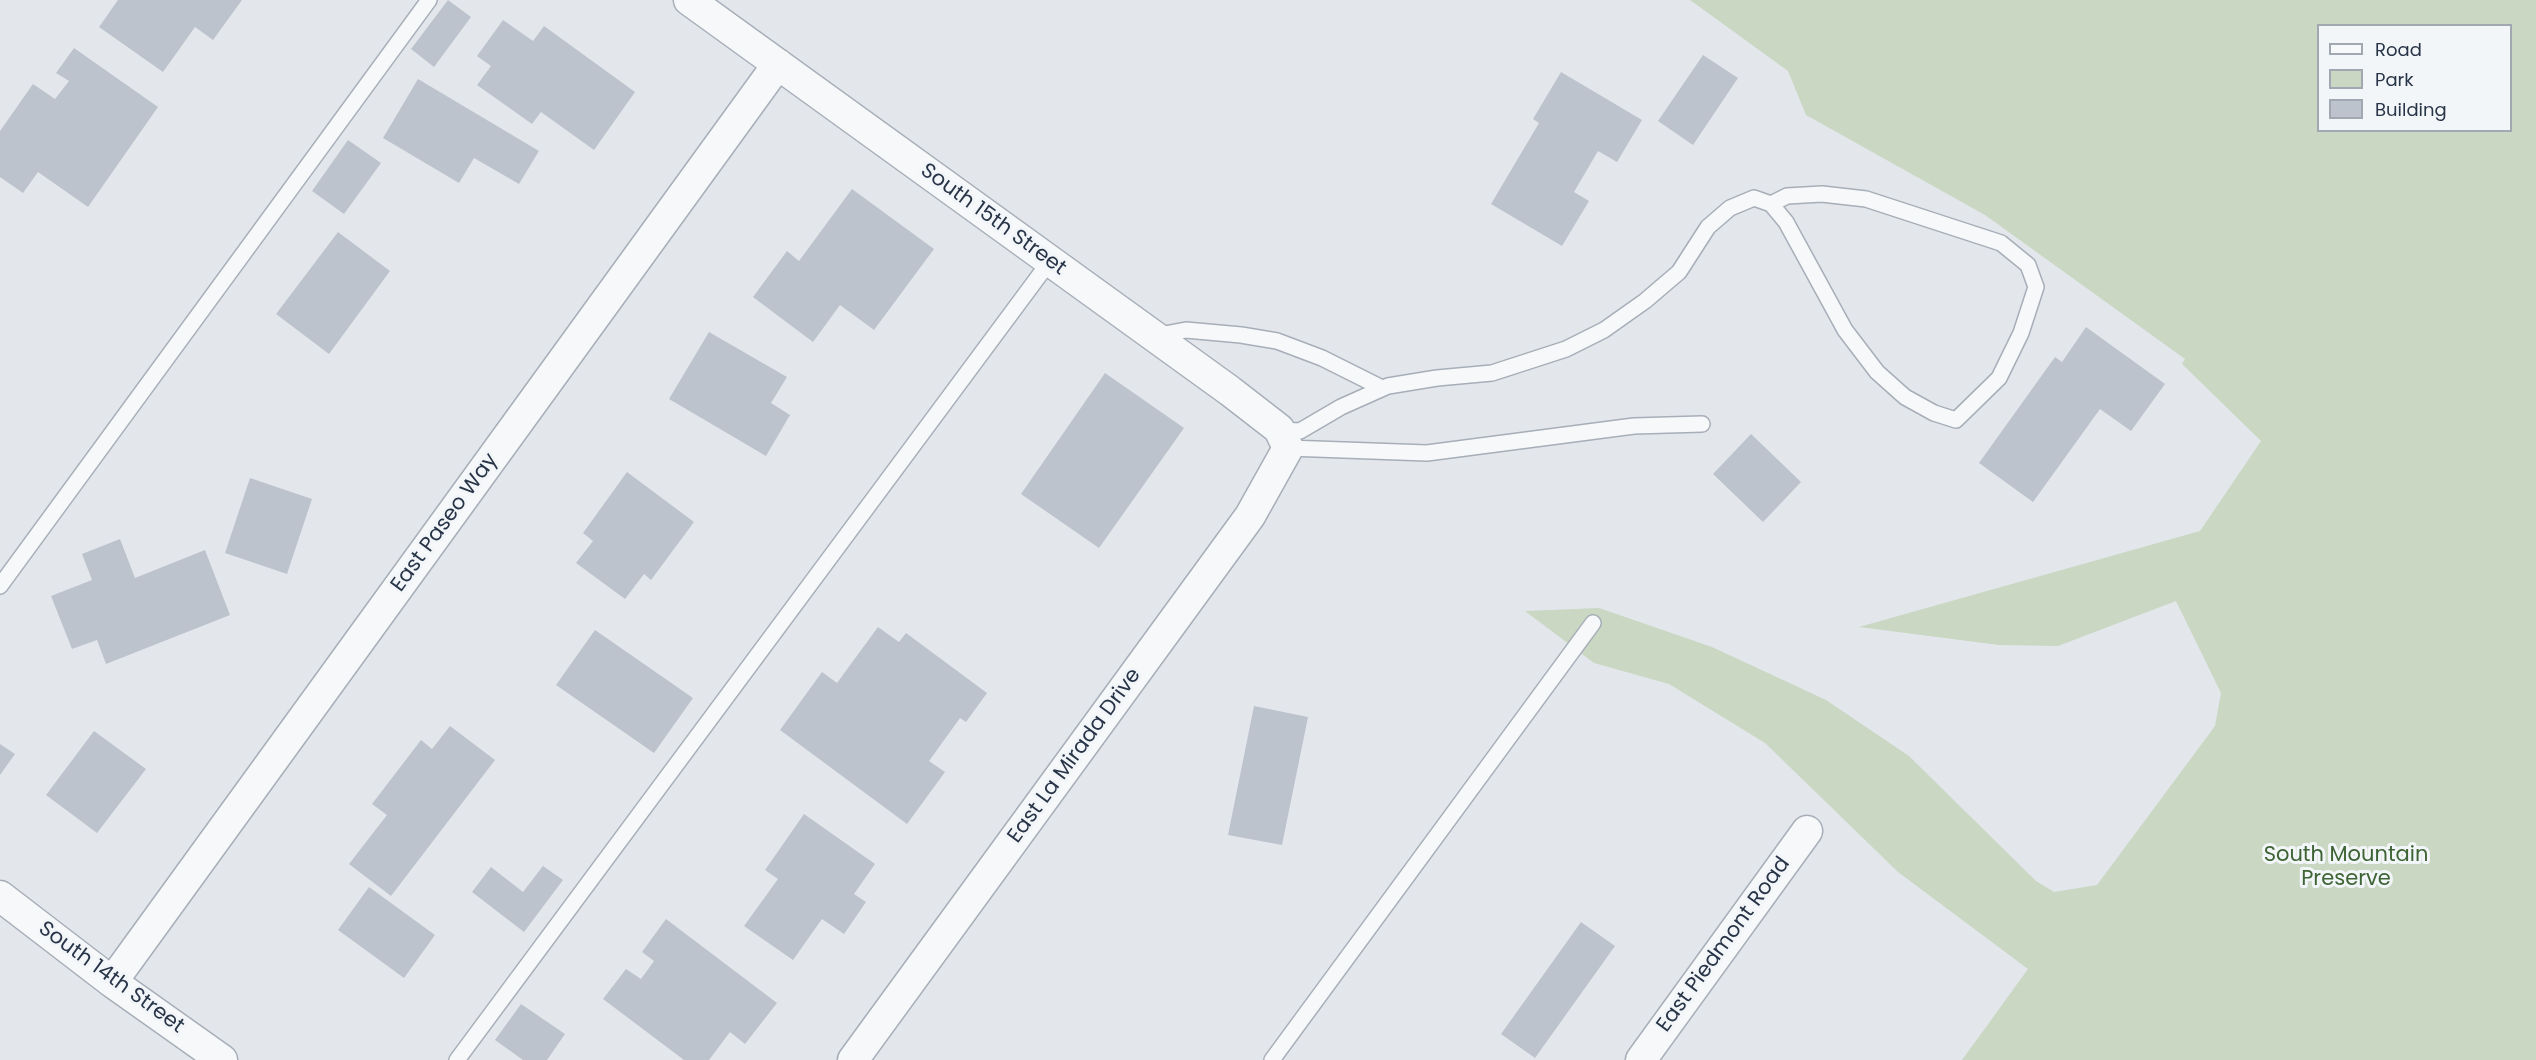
<!DOCTYPE html>
<html>
<head>
<meta charset="utf-8">
<style>
	body { margin:0 }
	#map { position:relative; width:2536px; height:1060px; overflow:hidden; background:#e3e7ec; font-family:Poppins,sans-serif }
	canvas { display:block }
	.legend { position:absolute; left:2317px; top:24px; width:195px; height:108px; box-sizing:border-box; background:#f3f6f9; border:2px solid #a2a8b2; margin:0; padding:8px 10px; list-style:none; font-size:18px; color:#283447 }
	.legend li { display:flex; align-items:center; gap:12px; height:30px }
	.legend b { width:30px; border:2px solid #a2a8b2 }
</style>
</head>
<body>
<div id="map">
<canvas width="2536" height="1060"></canvas>
<ul class="legend">
<li><b style="height:8px;background:#f6f8fa"></b>Road</li>
<li><b style="height:16px;background:#c9d7c3"></b>Park</li>
<li><b style="height:16px;background:#bcc3cd"></b>Building</li>
</ul>
</div>
<script>
const c = document.querySelector('canvas').getContext('2d');
c.lineJoin = 'round';
function fillPath(path, color) {
  c.fillStyle = color;
  c.fill(path, 'evenodd');
}
function trace(path, color, width, dash) {
  c.strokeStyle = color;
  c.lineWidth = width;
  c.lineCap = dash ? 'butt' : 'round';
  c.setLineDash(dash || []);
  c.stroke(path);
}
function label(font, color, halo, rows, align = 'center') {
  c.font = font + ' Poppins,sans-serif';
  c.lineWidth = 6;
  c.setLineDash([]);
  c.textBaseline = 'middle';
  c.strokeStyle = halo;
  c.fillStyle = color;
  for (const [text, x, y, turn = 0] of rows) {
    c.save();
    c.translate(x, y);
    c.rotate((+turn || 0) * Math.PI / 180);
    c.textAlign = isNaN(turn) ? turn : align;
    if (halo) c.strokeText(text, 0, 0);
    c.fillText(text, 0, 0);
    c.restore();
  }
}
const green = new Path2D(`
	M1690,0H2536V1060H1962L2028,969L1898,872L1765,743L1669,684L1594,663L1525,611L1599,608L1712,647L1826,700L1909,756L2036,881L2054,892L2097,885L2215,726L2221,693L2176,601L2058,646L1999,645L1859,627L2200,531L2261,441L2182,364L2185,359L1985,215L1806,115L1788,71ZM2318,26H2510V130H2318Z`);
const building = new Path2D(`
	M118,0H242L213,40L195,27L163,72L99,27Z
	M448,0L471,17L434,67L411,49Z
	M503,20L533,41L544,26L635,92L594,150L541,112L532,124L477,85L491,66L477,56Z
	M74,48L158,107L88,207L38,172L23,193L0,177V131L33,84L55,99L69,81L56,73Z
	M1703,55L1738,78L1693,145L1658,121Z
	M1561,72L1642,120L1617,162L1598,151L1574,192L1589,201L1562,246L1491,204L1539,123L1533,119Z
	M418,79L539,151L519,184L474,158L459,183L383,138Z
	M348,140L381,163L344,214L312,191Z
	M852,189L934,249L874,330L840,305L813,342L753,297L787,251L799,261Z
	M338,232L390,271L329,354L276,314Z
	M2086,327L2165,384L2131,431L2100,409L2033,502L1979,463L2055,357L2062,362Z
	M709,332L787,377L771,403L790,415L766,456L669,399Z
	M1105,373L1184,428L1099,548L1021,494Z
	M1751,434L1801,482L1763,522L1713,474Z
	M627,472L694,522L651,580L644,574L625,599L576,563L593,541L583,533Z
	M250,478L312,499L287,574L225,553Z
	M120,539L135,578L205,550L230,615L106,664L97,640L72,649L51,596L92,580L82,554Z
	M878,627L899,642L906,633L987,693L966,722L960,718L929,761L945,772L907,824L780,730L822,672L837,683Z
	M595,630L693,698L654,753L556,685Z
	M1254,706L1308,717L1282,845L1228,835Z
	M450,726L495,760L391,896L349,864L387,815L372,804L421,740L432,749Z
	M94,731L146,769L97,833L46,795Z
	M0,744L15,754L0,775Z
	M804,814L875,864L854,894L866,902L844,934L822,919L793,960L744,926L778,879L765,870Z
	M543,866L563,880L524,932L472,892L491,867L523,892Z
	M369,887L435,935L404,978L338,930Z
	M666,919L777,1003L745,1044L730,1032L709,1060H684L603,999L626,969L641,979L654,961L642,952Z
	M1581,922L1615,946L1535,1058L1501,1034Z
	M521,1004L565,1034L547,1060H523L495,1040Z`);
const service = new Path2D(`
	M1154,336L1186,330L1241,335L1277,341L1322,358L1382,388
	M1280,430L1300,431L1341,407L1388,386L1437,378L1492,373L1566,349L1604,330L1645,301L1679,272L1708,227L1730,208L1754,198L1771,204L1786,222L1845,330L1877,372L1905,397L1934,413L1956,420L1999,378L2021,333L2036,287L2028,265L2001,243L1866,199L1822,194L1787,196L1771,204
	M1288,448L1427,453L1634,426L1702,424
	M0,586L429,0
	M457,1060L1050,261
	M1272,1060L1593,623`);
const minor = new Path2D(`
	M689,0L1230,391L1279,429L1288,448L1250,516L853,1060
	M0,896L112,982L222,1060
	M112,982L778,64
	M1641,1060L1807,831`);
const streetNames = [
	["South 15th Street",993,220,36],
	["East Paseo Way",445,523,-54],
	["East La Mirada Drive",1075,756,-54],
	["East Piedmont Road",1724,945,-54],
	["South 14th Street",111,978,36]
];
const parkNames = [
	["South Mountain",2346,856],
	["Preserve",2346,880]
];
fillPath(green, '#c9d7c3');
fillPath(building, '#bcc3cd');
trace(service, '#a7aeb7', 18);
trace(minor, '#a7aeb7', 33);
trace(service, '#f6f8fa', 15);
trace(minor, '#f6f8fa', 30);
label('21px', '#283447', '#f3f6f9', streetNames);
label('21px', '#3e6434', '#f3f6f9', parkNames);
</script>
</body>
</html>
